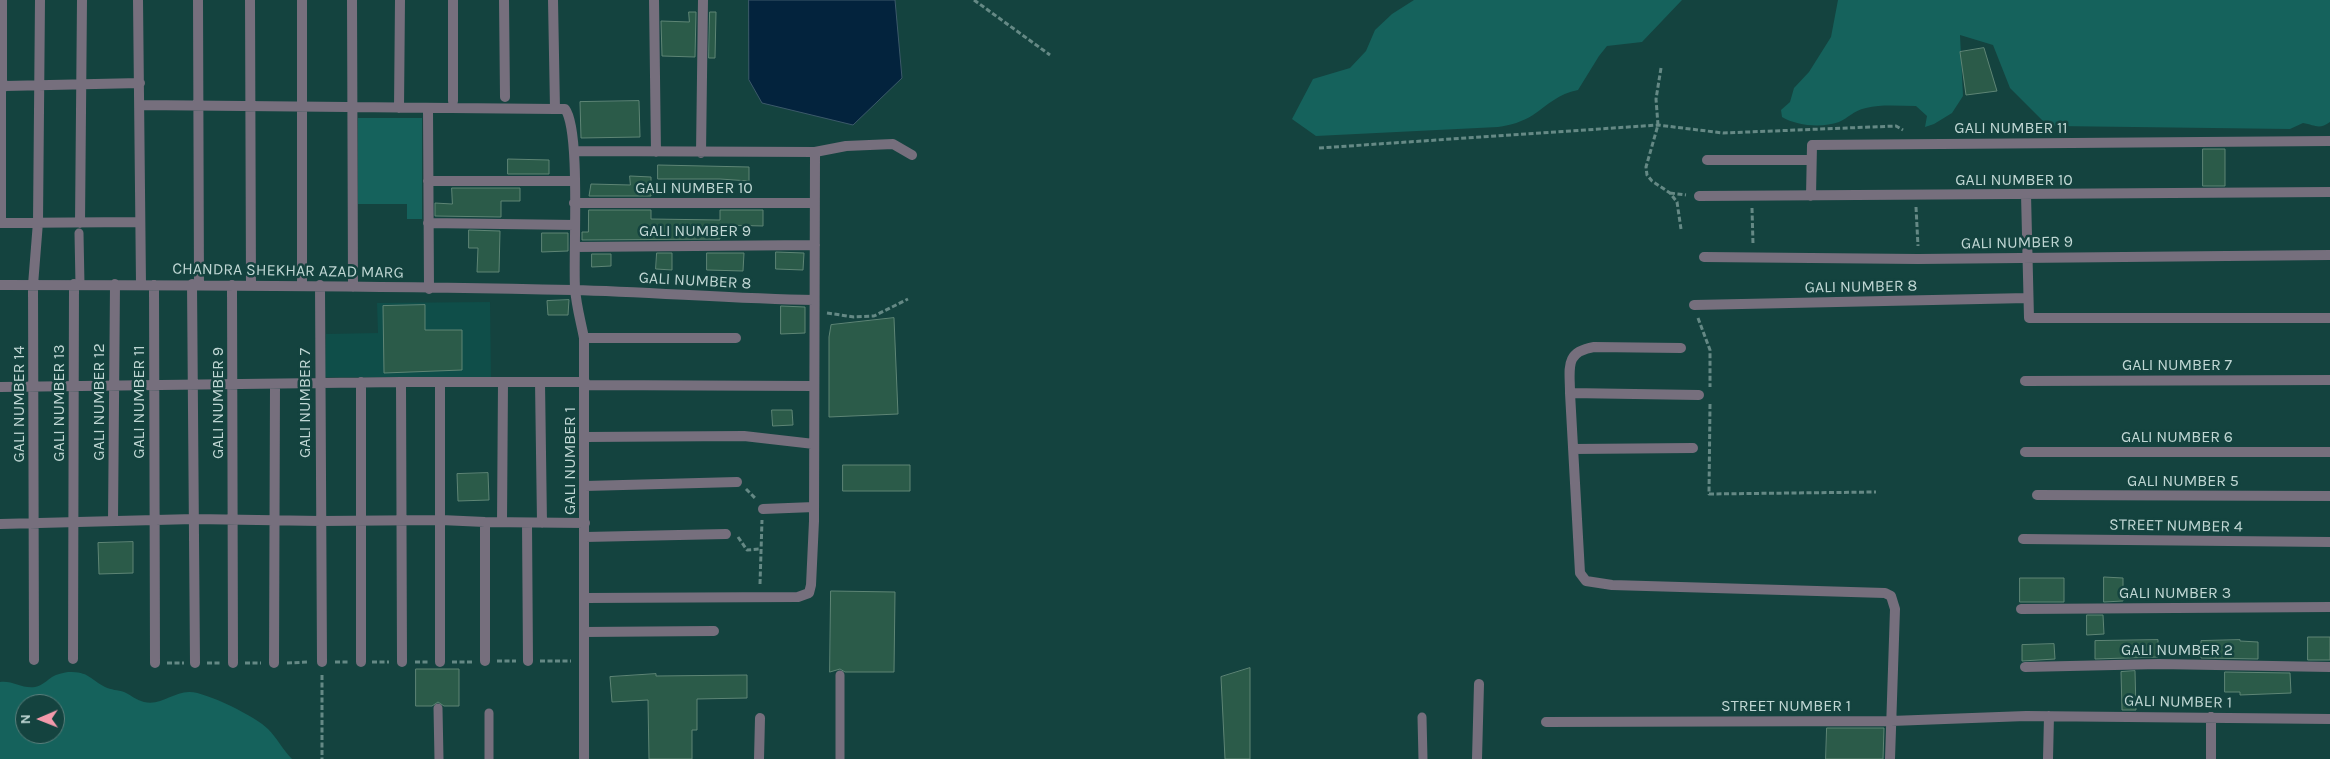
<!DOCTYPE html>
<html>
<head>
<meta charset="utf-8">
<style>
	body { margin:0 }
	#map { position:relative; width:2330px; height:759px; overflow:hidden; background:#14433f; font-family:Karla,sans-serif }
	canvas { display:block }
	.north { position:absolute; left:15px; top:694px; width:50px; height:50px; box-sizing:border-box; background:#14433f; border:1px solid #597e7b; border-radius:50%; rotate:269deg; font-size:14px; font-weight:700; line-height:20px; text-align:center; color:#c0d7d4 }
	.north::after { content:''; display:block; margin:auto; width:18px; height:22px; background:#f39aab; clip-path:polygon(50% 0,100% 100%,50% 72%,0 100%) }
</style>
</head>
<body>
<div id="map">
<canvas width="2330" height="759"></canvas>
<div class="north">N</div>
</div>
<script>
const c = document.querySelector('canvas').getContext('2d');
c.lineJoin = 'round';
function fillPath(path, color) {
  c.fillStyle = color;
  c.fill(path, 'evenodd');
}
function trace(path, color, width, dash) {
  c.strokeStyle = color;
  c.lineWidth = width;
  c.lineCap = dash ? 'butt' : 'round';
  c.setLineDash(dash || []);
  c.stroke(path);
}
function label(font, color, halo, rows, align = 'center') {
  c.font = font + ' Karla,sans-serif';
  c.lineWidth = 5;
  c.setLineDash([]);
  c.textBaseline = 'middle';
  c.strokeStyle = halo;
  c.fillStyle = color;
  for (const [text, x, y, turn = 0] of rows) {
    c.save();
    c.translate(x, y);
    c.rotate((+turn || 0) * Math.PI / 180);
    c.textAlign = isNaN(turn) ? turn : align;
    if (halo) c.strokeText(text, 0, 0);
    c.fillText(text, 0, 0);
    c.restore();
  }
}
const built = new Path2D(`
	M490,302L491,377H325L326,334L378,333L377,303Z`);
const green = new Path2D(`
	M1414,0H1682L1642,42L1607,46L1599,56L1578,90C1558,94 1549,104 1533,115C1522,122 1511,125 1498,127L1316,136L1292,119L1313,79L1350,68L1366,51L1375,30L1392,14Z
	M1838,0H2330V122C2319,130 2315,125 2303,123L2290,129L2055,126L2044,122L2010,88L1993,45L1960,35L1963,96L1952,113L1934,124L1925,127L1927,116L1916,106C1899,106 1882,104 1866,108C1852,111 1849,118 1839,122C1822,128 1797,126 1782,117L1781,110L1790,102L1794,88L1809,72L1831,37Z
	M358,118H422V219H407V204H358Z
	M68,672C90,672 88,678 105,687C111,690 118,690 124,692C131,695 136,700 144,702C161,706 173,692 189,692C204,691 257,717 268,729C277,738 283,750 292,759H0V682C12,680 22,689 35,687C43,685 46,681 52,677C57,674 63,673 68,672ZM25,704H55V734H25Z`);
const water = new Path2D(`
	M749,0H895L902,78L853,125L762,103L749,80Z`);
const building = new Path2D(`
	M689,12H696L695,57L662,56L661,21L689,22Z
	M710,12H716L715,58H709Z
	M1984,48L1997,91L1966,95L1960,52Z
	M639,101L640,137L581,138L580,102Z
	M2203,149H2225V186H2203Z
	M508,159L549,160V174H508Z
	M658,165L749,167V181L720,179H658Z
	M630,176L651,177V196H589L591,184L630,185Z
	M452,188H520V201H501V217L435,216V203L452,204Z
	M589,210H651V219L720,220V210H763V226L721,225L720,239L582,240V232H588Z
	M469,230L500,231L499,272H477L478,248H469Z
	M542,233H568V251L542,252Z
	M776,252L804,253L803,270L776,269Z
	M657,253H672V270L656,269Z
	M707,253H744L743,271L707,270Z
	M592,254H611V266L592,267Z
	M569,300L568,315H548L547,301Z
	M425,305V330H462V370L384,373L383,306Z
	M781,306L805,307V333L781,334Z
	M894,318L898,414L829,417V337L831,325Z
	M772,410H792L793,425L773,426Z
	M843,465H910V491H843Z
	M488,473L489,500L458,501L457,474Z
	M133,542V573L99,574L98,543Z
	M2104,577L2123,578V601L2104,602Z
	M2020,578H2064V602H2020Z
	M831,591L895,592L894,672H845L840,669L830,672Z
	M2087,615H2103L2104,634L2087,635Z
	M2308,637H2330V660H2308Z
	M2158,640V657L2095,659V641Z
	M2240,640V641L2258,642V659L2201,658V641Z
	M2054,644L2055,659L2022,661V645Z
	M1250,668V759H1225L1221,677Z
	M416,669H459V706H444L438,702L432,706H416Z
	M2135,671L2136,710H2122L2121,672Z
	M2225,672L2290,673L2291,693L2240,695V692H2225Z
	M656,674V676L747,675V698L697,699V730H692V759H649L648,700L612,702L610,677Z
	M1827,728H1884L1883,759H1826Z`);
const path = new Path2D(`
	M974,0L1050,55
	M1661,68L1656,99L1658,125L1646,167L1647,175L1652,181L1670,193L1677,202L1681,229
	M1319,148L1658,125L1723,133L1896,126L1903,130
	M1670,193L1686,195
	M1916,207L1918,246
	M1752,208L1753,244
	M827,313L854,317L874,316L908,299
	M1698,318L1710,350V387
	M1710,404L1709,494L1876,492
	M746,489L756,499
	M738,537L747,550L760,549
	M760,584L762,520
	M497,661H516
	M540,661H571
	M335,662H349
	M372,662H389
	M415,662H429
	M452,662H474
	M167,663H184
	M207,663H221
	M245,663H261
	M287,663L309,662
	M322,675V759`);
const lane = new Path2D(`
	M79,233L80,285
	M840,675V759
	M438,708L439,759
	M489,713V759
	M1422,717L1423,759`);
const street = new Path2D(`
	M138,0L141,284
	M198,0L199,284
	M250,0L251,285
	M352,0L353,287
	M453,0V101
	M504,0L505,97
	M553,0L555,109
	M654,0L656,152
	M2,82V0
	M0,84L2,82L5,86L1,89V223
	M5,86L140,83
	M140,105L555,109H565C581,130 573,254 575,288C576,305 581,322 584,338V759
	M399,108L400,0
	M428,109L429,289
	M574,151L815,152L846,146L893,144L912,155
	M701,153L703,0
	M1707,160H1811
	M428,181H574
	M2026,194L2029,318H2330
	M1699,196L2330,192
	M1811,196L1812,145L2330,141
	M574,203H814
	M0,223L140,222
	M80,223L82,0
	M428,223L575,225
	M575,247L815,245
	M1704,257L1918,259L2330,255
	M192,284L195,663
	M0,285C191,285 382,286 573,290C654,292 734,299 814,300
	M154,285L155,663
	M232,285L233,663
	M302,285V0
	M320,285L322,662
	M1694,305L2028,298
	M584,338H736
	M1681,348L1594,347C1564,352 1570,368 1570,393L1580,573L1586,581L1612,585L1885,593L1891,596L1895,609L1890,759
	M2025,381L2330,380
	M401,382L402,662
	M440,382V662
	M540,382L542,523
	M585,385L814,386
	M0,387L401,382H585
	M1570,393L1699,395
	M585,437L744,436L814,444
	M1573,449L1693,448
	M2025,452H2330
	M585,486L737,482
	M2037,495L2330,496
	M763,509L814,507
	M113,521L115,284
	M502,522L503,382
	M527,523L528,661
	M0,524L194,519L321,521L441,520L485,522L585,523
	M585,537L726,534
	M2023,539L2330,542
	M585,598L798,597L809,593L811,585L814,521L815,152
	M2021,609L2330,607
	M584,632L714,631
	M73,659L74,284
	M34,660L33,285L38,222L40,0
	M485,661V522
	M361,662V382
	M274,663L275,384
	M2025,667L2159,664L2330,667
	M2211,717V759
	M1546,722L1891,721L2026,716L2330,719
	M759,759L760,718
	M1477,759L1479,684
	M2048,759L2049,716`);
const streetNames = [
	["GALI NUMBER 11",2011,128],
	["GALI NUMBER 10",2014,180],
	["GALI NUMBER 10",694,188],
	["GALI NUMBER 9",695,231],
	["GALI NUMBER 9",2017,243,-1],
	["CHANDRA SHEKHAR AZAD MARG",288,271,1],
	["GALI NUMBER 8",695,281,3],
	["GALI NUMBER 8",1861,287,-1],
	["GALI NUMBER 7",2177,365],
	["GALI NUMBER 12",99,402,-90],
	["GALI NUMBER 11",139,402,-90],
	["GALI NUMBER 13",59,403,-90],
	["GALI NUMBER 9",218,403,-90],
	["GALI NUMBER 7",305,403,-90],
	["GALI NUMBER 14",19,404,-90],
	["GALI NUMBER 6",2177,437],
	["GALI NUMBER 1",570,461,-90],
	["GALI NUMBER 5",2183,481],
	["STREET NUMBER 4",2176,526,1],
	["GALI NUMBER 3",2175,593],
	["GALI NUMBER 2",2177,650],
	["GALI NUMBER 1",2178,702,1],
	["STREET NUMBER 1",1786,706]
];
fillPath(built, '#0f4e49');
fillPath(green, '#15625c');
fillPath(water, '#03233d');
trace(water, '#3c596a', 1);
fillPath(building, '#2b5b49');
trace(building, '#5e8575', 1);
trace(path, '#658985', 3, [5, 2.5]);
trace(lane, '#766f7d', 9);
trace(street, '#766f7d', 10);
label('16px', '#c0d7d4', '#14433f', streetNames);
</script>
</body>
</html>
